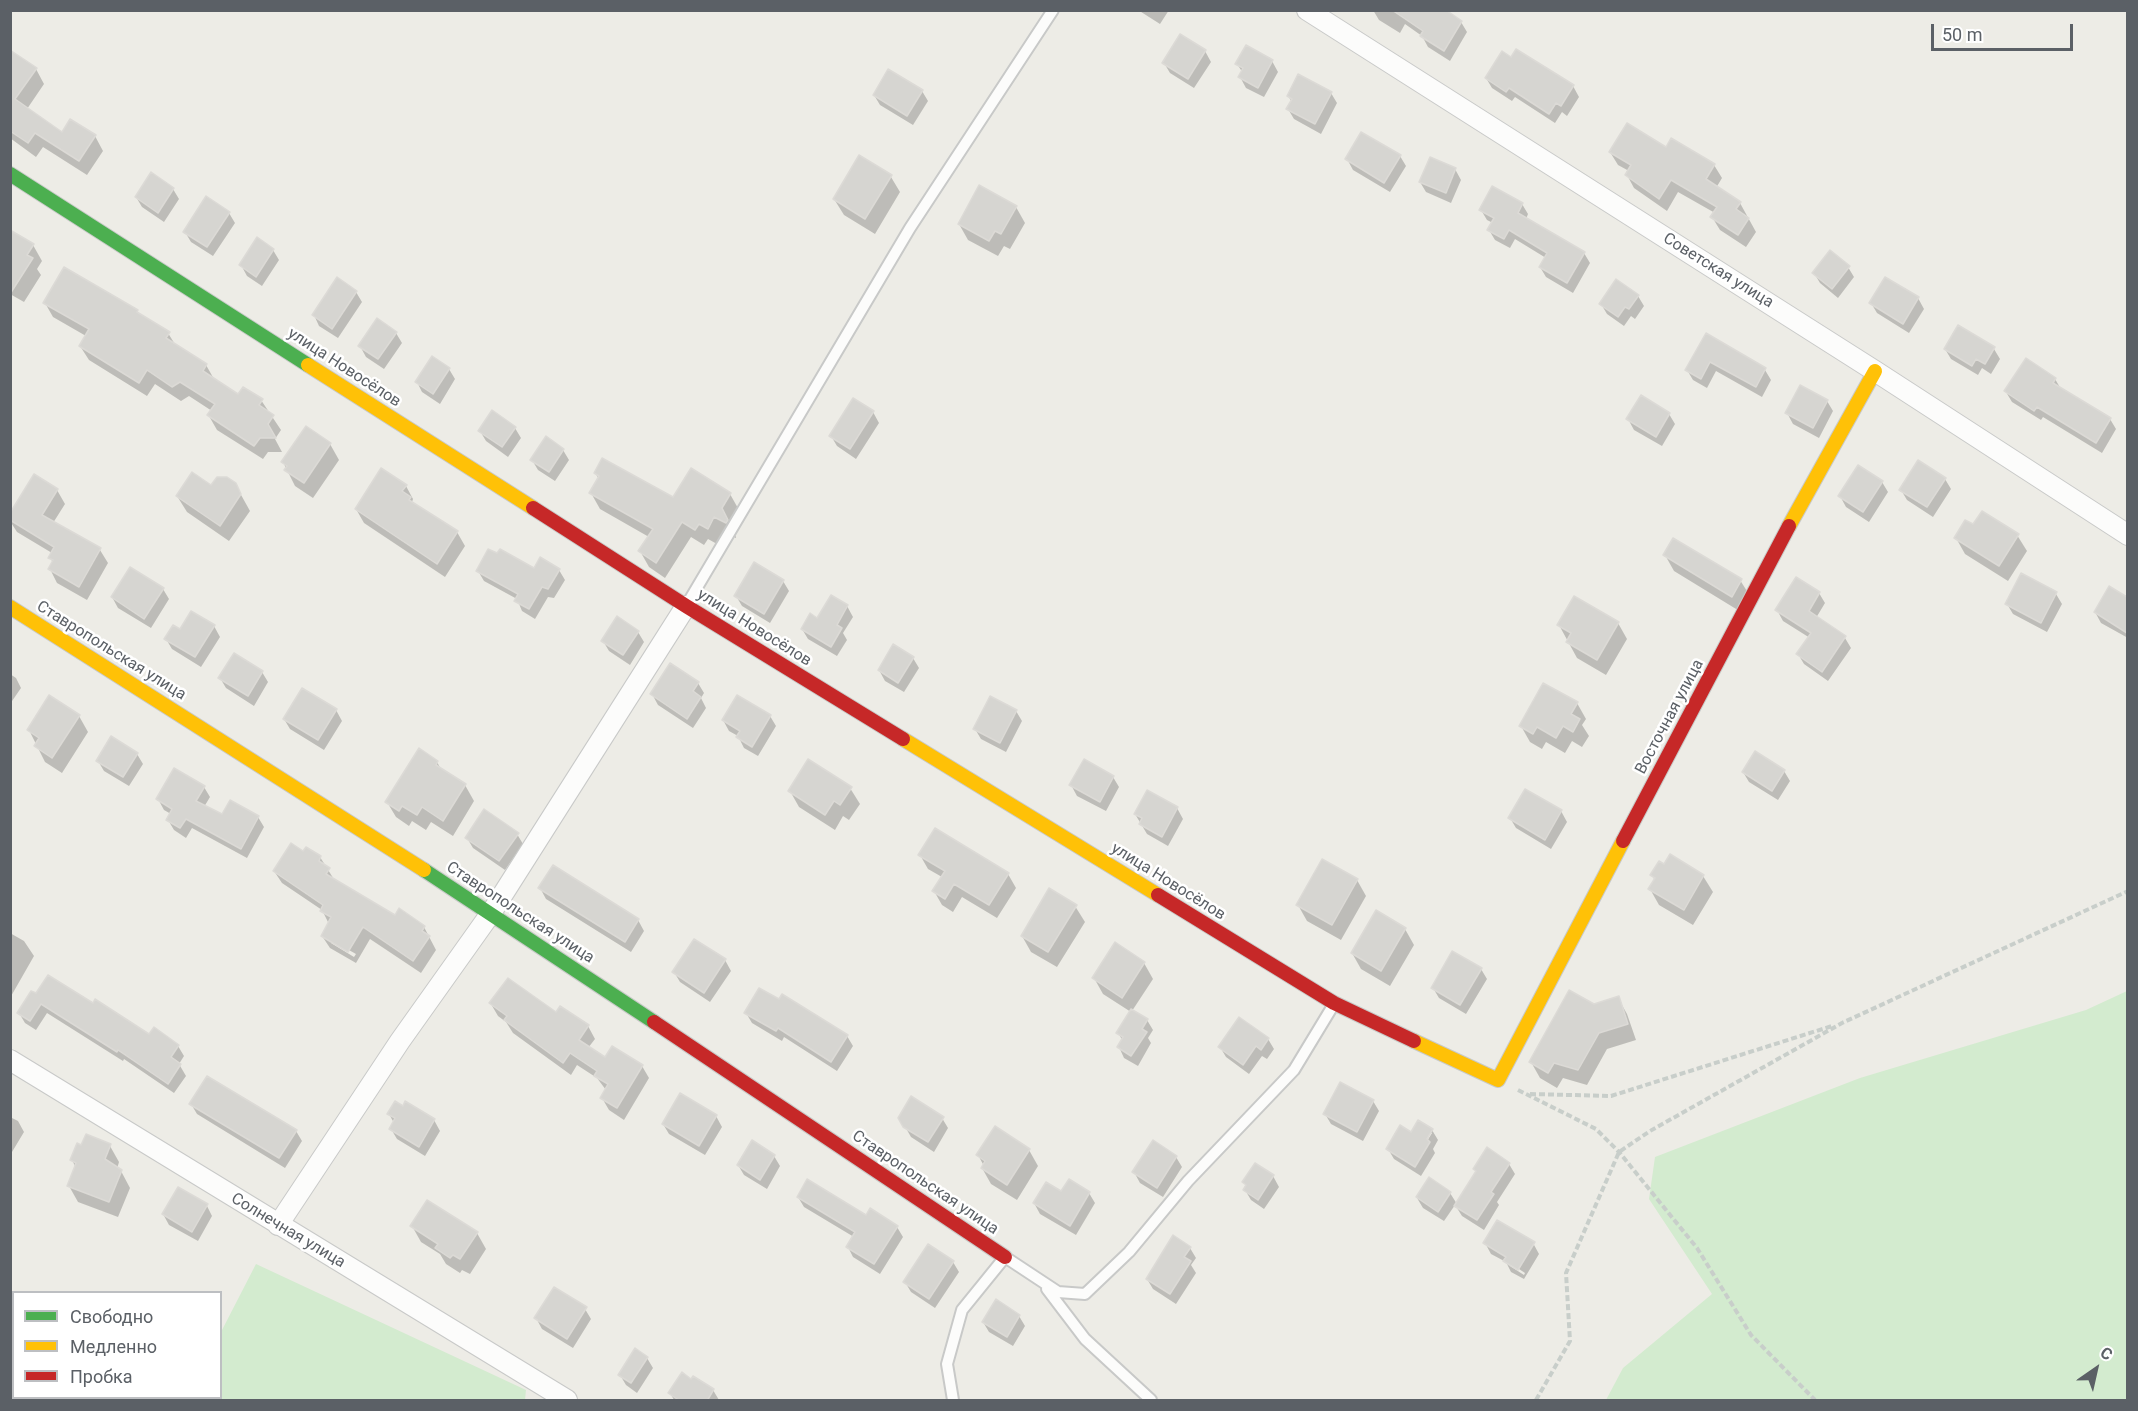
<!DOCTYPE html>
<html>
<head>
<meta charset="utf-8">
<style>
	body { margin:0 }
	#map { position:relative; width:2138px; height:1411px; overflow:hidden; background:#edece6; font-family:Roboto,sans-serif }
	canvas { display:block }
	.frame { position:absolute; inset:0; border:12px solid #5b6066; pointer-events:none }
	.legend { position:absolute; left:12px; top:1291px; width:210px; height:108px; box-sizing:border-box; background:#fff; border:2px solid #bdbfc2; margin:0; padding:8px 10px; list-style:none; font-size:18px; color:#5b6066 }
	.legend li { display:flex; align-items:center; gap:12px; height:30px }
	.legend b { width:30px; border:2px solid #bdbfc2 }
	.north { position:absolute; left:2066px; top:1339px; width:60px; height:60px; -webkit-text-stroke:4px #fff; paint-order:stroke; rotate:34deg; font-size:16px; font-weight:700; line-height:24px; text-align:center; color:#5b6066 }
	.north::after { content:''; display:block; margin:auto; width:21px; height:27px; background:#5b6066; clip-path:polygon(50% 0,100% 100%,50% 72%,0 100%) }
	.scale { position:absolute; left:1931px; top:24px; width:142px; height:27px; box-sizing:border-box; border:3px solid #5b6066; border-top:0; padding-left:8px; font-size:18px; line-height:21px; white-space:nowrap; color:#5b6066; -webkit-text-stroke:4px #fff; paint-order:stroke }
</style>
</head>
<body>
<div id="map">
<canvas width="2138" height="1411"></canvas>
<div class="frame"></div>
<ul class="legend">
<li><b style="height:8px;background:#4caf50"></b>Свободно</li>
<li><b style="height:8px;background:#ffc107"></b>Медленно</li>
<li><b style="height:8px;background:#c62828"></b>Пробка</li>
</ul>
<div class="north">С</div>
<div class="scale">50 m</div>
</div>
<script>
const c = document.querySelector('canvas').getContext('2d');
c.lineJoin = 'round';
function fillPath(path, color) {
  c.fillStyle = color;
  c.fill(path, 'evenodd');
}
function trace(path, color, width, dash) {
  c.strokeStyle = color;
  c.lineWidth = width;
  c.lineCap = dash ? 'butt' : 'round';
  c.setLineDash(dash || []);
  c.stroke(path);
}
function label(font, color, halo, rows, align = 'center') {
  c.font = font + ' Roboto,sans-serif';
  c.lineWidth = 5;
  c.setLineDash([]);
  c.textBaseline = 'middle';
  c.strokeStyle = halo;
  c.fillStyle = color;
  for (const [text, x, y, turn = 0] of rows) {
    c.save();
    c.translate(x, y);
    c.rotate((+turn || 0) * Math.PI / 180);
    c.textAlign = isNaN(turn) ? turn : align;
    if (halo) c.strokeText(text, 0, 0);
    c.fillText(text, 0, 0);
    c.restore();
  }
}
const green = new Path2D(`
	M2127,991V1400H1606L1623,1368L1712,1294L1649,1199L1655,1157L1860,1078L2086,1010Z
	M256,1264L526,1390L525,1400H185L187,1398H220L221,1332Z`);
const shadow = new Path2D(`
	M1138,10H1169L1160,24Z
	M1373,10H1427L1461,22L1467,32L1450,61L1428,47L1422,36L1405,24L1400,33L1379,20Z
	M10,51L36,69L44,84L27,109L63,134L95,136L103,151L87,175L43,147L36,157L10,138Z
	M1205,51L1211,62L1194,88L1170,73L1164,63Z
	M1517,51L1573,86L1579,97L1567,116L1562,112L1555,123L1515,97L1512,101L1492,88L1486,78L1511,59Z
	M1272,61L1278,72L1264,97L1246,88L1240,77L1243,73L1237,64Z
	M922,91L928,101L913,125L880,105L874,95Z
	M1331,93L1337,103L1321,134L1294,119L1288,109L1292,102L1288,96Z
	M1672,140L1714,165L1722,178L1716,188L1740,203L1756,232L1746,247L1720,230L1712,217L1715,213L1678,192L1667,211L1634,188L1627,175L1629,171L1618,165L1610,152L1666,149Z
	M1400,156L1406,166L1390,192L1353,170L1347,159Z
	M1455,169L1461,180L1451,203L1426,192L1420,182Z
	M891,177L900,192L875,234L844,215L834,199Z
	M173,189L179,199L164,222L142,207L136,197Z
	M1522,204L1528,214L1526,219L1584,253L1590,263L1573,293L1546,277L1540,267L1546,258L1515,239L1510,248L1495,240L1489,230L1493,223L1487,220L1481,210Z
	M1016,207L1025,223L1010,249L1004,246L998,256L968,240L959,224Z
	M229,213L235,223L213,256L191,242L185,232Z
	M10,231L33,245L42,261L37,269L41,275L24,302L10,294Z
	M273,250L279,260L262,286L247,276L241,265Z
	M1848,267L1854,277L1838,298L1820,283L1814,273Z
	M356,292L362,302L338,338L319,326L314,315Z
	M1638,296L1644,306L1635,319L1631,316L1624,326L1607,314L1601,304Z
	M1918,298L1924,309L1909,333L1877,313L1871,303Z
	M45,303L137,311L140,317L168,333L176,346L206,365L214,379L239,396L261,400L281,430L275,439L282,452H268L263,459L217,430L209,416L212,411L189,396L181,401L155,384L147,396L89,360L80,346L86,336L53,317Z
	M396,333L402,343L384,369L366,357L360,346Z
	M1707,335L1765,370L1771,380L1762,397L1716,371L1707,388L1693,380L1687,370Z
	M1945,349H1994L2000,359L1991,374L1982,368L1978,375L1951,359Z
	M449,369L455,379L440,404L422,392L417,382Z
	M2055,379L2061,389L2110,419L2116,429L2102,453L2043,417L2041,420L2012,402L2006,392Z
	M853,400L873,412L879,423L856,459L837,446L831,436Z
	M1827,401L1833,411L1819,438L1793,424L1787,413Z
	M1669,414L1675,424L1662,446L1634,430L1628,419Z
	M515,428L521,438L508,457L486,441L480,431Z
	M330,444L339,460L313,498L295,486L283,462Z
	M563,450L569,460L555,481L538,470L532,460Z
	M692,470L730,494L739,510L730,525L736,537V538L723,532L717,544L708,539L704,545L691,537L665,578L649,567L640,551L649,537L600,509L591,493L599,479L595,473L673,499Z
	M1945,479L1951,489L1933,517L1907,500L1901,490Z
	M1882,482L1888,492L1869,522L1846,507L1840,496Z
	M235,484L250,511L229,541L187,512L177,496Z
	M406,486L413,499L412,502L457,532L465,546L445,577L364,523L356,509Z
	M57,490L65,504L53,523L100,550L108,563L87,600L57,583L50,569L53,563L50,557L52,553L17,532L10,521V516Z
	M1973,526L2017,535L2027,551L2008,581L1965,554L1956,538Z
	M1665,555L1740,580L1750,596L1741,612L1674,571Z
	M559,570L565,580L554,598L548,597L535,619L522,611L517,599L484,581L478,571Z
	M2022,575L2056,594L2062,604L2047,632L2013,614L2007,604Z
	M783,581L789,591L770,623L742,606L736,596Z
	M2110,588L2128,599V638L2101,623L2095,612Z
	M163,589L169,599L151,628L118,608L112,597Z
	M1819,593L1825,603L1816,618L1845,638L1851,648L1828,681L1804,664L1798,654L1810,638L1783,621L1777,610Z
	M847,606L853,617L843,633L847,640L837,656L808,639L802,629Z
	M1618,623L1627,639L1606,675L1577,658L1559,625Z
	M214,626L220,637L201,667L172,649L166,639L180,631Z
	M638,632L644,642L630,665L609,651L603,641Z
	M913,658L919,668L904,692L885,681L879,670Z
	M262,672L268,682L254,706L226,688L220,678Z
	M10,674L16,678L21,688L10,704Z
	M698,683L704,693L701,698L706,708L693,728L658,705L652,694Z
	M1577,703L1586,719L1582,725L1589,736L1582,747L1572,741L1565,753L1546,742L1542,749L1530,742L1521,726Z
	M336,710L342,721L324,750L290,729L284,719Z
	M1016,711L1022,721L1006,752L981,739L975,729Z
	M79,716L88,732L62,773L45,762L29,730Z
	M770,716L776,726L758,756L744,748L738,736L729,731L723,720Z
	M137,754L143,764L129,786L104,771L98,761Z
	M437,762L442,771L465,785L474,801L453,836L431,822L426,830L412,821L409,826L396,817L387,802Z
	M1784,771L1790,781L1778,800L1749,782L1743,772Z
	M1113,777L1119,787L1106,811L1077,796L1071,785Z
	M204,787L210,797L204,807L223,816L258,817L264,827L247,858L192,828L186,838L174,830L168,820L171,814L164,810L158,799Z
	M850,788L860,804L849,820L843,816L835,830L799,807L790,791Z
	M1148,792L1177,808L1183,819L1168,846L1147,834L1135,814Z
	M1561,811L1567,822L1551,849L1516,828L1510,818Z
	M517,834L523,844L505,870L473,848L467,838Z
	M303,853L320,857L335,881L395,917L424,927L436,950L421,973L370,939L356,963L330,948L322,936L329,924L322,910L282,883L274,871ZM331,940L356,954L354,957L331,943Z
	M920,855L1008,874L1016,888L997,918L962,897L953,912L942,905L934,891L942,877L928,869Z
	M1664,866L1703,876L1713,892L1693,925L1659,905L1650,889L1655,881L1652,875Z
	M1357,880L1366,896L1341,940L1307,921L1298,905Z
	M540,888L638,920L644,931L631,952L546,899Z
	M1075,906L1085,922L1057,967L1031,952L1022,936Z
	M1405,929L1414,945L1390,986L1361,969L1352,953Z
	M10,933L24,941L34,956L10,998Z
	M725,960L731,971L710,1002L680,982L674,972Z
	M1144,963L1153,979L1132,1011L1147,1020L1153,1030L1148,1038L1151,1043L1138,1066L1124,1058L1119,1047L1123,1041L1118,1033L1131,1012L1103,994L1094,978Z
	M1481,969L1487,979L1466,1014L1439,998L1433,988Z
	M32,993L93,1005L150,1036L178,1046L184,1056L179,1064L186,1076L174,1093L124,1059L123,1061L47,1013L36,1030L25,1023L19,1013Z
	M1618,998L1627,1014L1636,1040L1607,1049L1587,1085L1563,1078L1557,1088L1540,1078L1531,1062L1594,1006Z
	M491,1004L556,1014L588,1026L595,1039L588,1048L605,1059L642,1066L649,1078L624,1120L609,1110L602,1098L606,1090L597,1078L577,1065L571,1075L513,1033L506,1022L498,1016Z
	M746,1013L847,1036L853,1046L837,1071L784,1037L782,1041L752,1023Z
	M1268,1039L1274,1049L1267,1059L1262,1056L1249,1074L1226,1057L1220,1047Z
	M1373,1101L1379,1111L1363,1141L1331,1124L1325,1114Z
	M191,1104L296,1131L302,1141L285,1168L197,1114Z
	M406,1104L434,1120L440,1131L425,1156L397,1139L391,1129L394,1123L389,1114L403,1108Z
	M716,1116L722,1127L705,1155L669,1134L663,1124Z
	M10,1117L18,1121L24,1132L12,1152Z
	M900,1118H942L948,1128L934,1152L911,1137Z
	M995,1128L1029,1150L1038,1166L1017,1200L991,1184L982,1168L984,1166L978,1155Z
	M1432,1130L1438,1140L1433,1149L1435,1153L1421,1176L1394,1159L1388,1149ZM1429,1133H1432L1424,1146Z
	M110,1146L119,1162L117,1169L121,1171L130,1188L118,1217L78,1202L69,1186L76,1168L72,1160Z
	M774,1156L780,1166L767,1189L744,1175L738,1165Z
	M1176,1157L1182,1167L1163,1197L1140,1183L1134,1172Z
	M1509,1164L1515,1174L1497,1202L1499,1205L1484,1230L1462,1216L1455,1205L1444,1221L1423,1208L1417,1198L1450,1193L1457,1204L1477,1172L1475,1169Z
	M1273,1176L1279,1187L1264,1209L1251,1200L1245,1190L1247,1187L1244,1182Z
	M1062,1193H1089L1095,1203L1076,1235L1040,1214L1034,1203Z
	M798,1197L897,1227L903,1237L880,1274L853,1257L848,1247L854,1237L804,1207Z
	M207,1206L212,1216L198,1241L169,1225L163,1214Z
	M412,1226L477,1233L486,1249L470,1274L462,1270L460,1273L446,1264L440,1254L421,1242Z
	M1485,1243H1533L1539,1254L1524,1279L1511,1272L1506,1262L1491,1254ZM1510,1263L1525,1273L1524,1275L1510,1266Z
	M1190,1248L1196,1258L1191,1265L1196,1273L1176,1304L1153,1289L1147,1279Z
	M953,1262L959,1272L935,1308L911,1292L905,1282Z
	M585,1309L591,1319L573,1348L542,1329L536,1318Z
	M1019,1316L1025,1326L1013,1346L989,1332L983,1322Z
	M647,1358L653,1368L637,1393L626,1385L620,1375Z
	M693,1378L713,1390L719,1400H674L670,1393Z`);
const building = new Path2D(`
	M1392,10H1446L1462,21L1444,51L1420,36L1423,31Z
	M1180,34L1206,50L1188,79L1162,63Z
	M1246,45L1273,60L1258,88L1238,77L1243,68L1235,64Z
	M1516,49L1574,85L1561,106L1556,103L1549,114L1509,88L1506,92L1485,78L1502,51L1511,57Z
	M10,50L37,68L15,99L62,132L70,119L96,135L79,161L35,133L28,143L10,131Z
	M888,69L923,90L907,116L873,95Z
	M1298,74L1332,92L1315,124L1286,109L1292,99L1287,96Z
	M1627,123L1666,147L1671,138L1715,164L1706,179L1741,202L1736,209L1749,218L1738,235L1710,217L1717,207L1671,180L1659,199L1625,175L1631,165L1609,152Z
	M1361,132L1401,155L1384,183L1345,159Z
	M859,155L892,175L865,219L833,199Z
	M1430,157L1456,168L1446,193L1419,182Z
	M151,172L174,188L158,213L135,197Z
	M979,185L1017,206L1001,234L995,231L989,241L958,224Z
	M1492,186L1523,203L1518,213L1585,252L1567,283L1539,267L1547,253L1509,230L1504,239L1487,230L1494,218L1479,210Z
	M206,196L230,212L207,247L183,232Z
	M10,230L34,244L27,255L33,258L10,294Z
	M257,237L274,249L256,277L239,265Z
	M1830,250L1850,266L1832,289L1812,273Z
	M64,267L138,310L137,312L170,332L166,338L207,364L203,371L238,394L243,387L263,399L259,405L274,415L268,424L276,438H260L254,446L207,415L215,404L180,382L172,387L147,370L139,383L79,346L89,329L43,303Z
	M337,277L357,291L332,329L312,315Z
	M1885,277L1919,297L1903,324L1869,303Z
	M1616,279L1639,295L1629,309L1625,307L1618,317L1599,304Z
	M377,318L397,332L378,359L358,346Z
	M1958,325L1995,347L1985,364L1976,359L1972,366L1944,349Z
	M1706,333L1766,368L1756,387L1710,362L1701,379L1685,370Z
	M432,356L450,368L433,394L415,382Z
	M2026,358L2056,378L2053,383L2111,418L2096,443L2037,407L2034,411L2004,391Z
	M1800,385L1828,400L1813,428L1785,413Z
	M1641,395L1670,413L1656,437L1626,419Z
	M853,398L874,411L850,449L829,436Z
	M492,410L516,427L502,447L478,431Z
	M306,426L331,443L304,483L284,470L287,466L281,462Z
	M546,436L564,449L549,472L530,460Z
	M602,458L673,497L691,468L731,493L722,508L728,520L726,523L714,517L708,529L699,524L695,530L682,522L656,563L638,551L653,529L589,493L599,476L594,473Z
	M1918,460L1946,478L1927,507L1899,490Z
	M1858,465L1883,481L1863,512L1838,496Z
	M381,468L407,485L402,491L411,497L409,500L458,531L437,564L355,509Z
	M192,472L211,485L217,477H227L236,483L241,494L220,526L176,496Z
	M34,474L58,489L42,515L101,548L79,587L48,569L53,560L48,558L54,547L10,520V513Z
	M1982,511L2019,534L1999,566L1954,538L1965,520L1973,524Z
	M1673,538L1742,579L1732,597L1663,555Z
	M488,549L497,553L500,549L534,568L540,557L560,569L548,589L542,587L529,609L514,601L518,594L476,571Z
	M754,562L784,580L764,614L734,596Z
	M130,567L164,588L144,619L111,597Z
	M2021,573L2057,592L2041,623L2005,604Z
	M1796,577L1820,592L1809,611L1846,636L1822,672L1796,654L1811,633L1775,610Z
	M2109,586L2127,597V633L2094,612Z
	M831,595L848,605L837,625L842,628L831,647L801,629L810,613L817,618Z
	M1574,596L1619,622L1597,660L1566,642L1571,633L1557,625Z
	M191,611L215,625L195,657L164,639L173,625L180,629Z
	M617,616L639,631L623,655L601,641Z
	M893,644L914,657L898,683L878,670Z
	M234,653L263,671L248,696L218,678Z
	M670,663L699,682L693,691L701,697L687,719L650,694Z
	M1543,683L1578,702L1571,714L1580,719L1573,732L1563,726L1556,738L1537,727L1533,734L1519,726Z
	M302,688L337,709L318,740L283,719Z
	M49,695L80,715L52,758L34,746L39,738L27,730Z
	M737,695L771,715L752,747L736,737L740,731L722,720Z
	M990,696L1017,710L1000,743L973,729Z
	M111,736L138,753L123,777L96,761Z
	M419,748L438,761L436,765L466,784L443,821L422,807L417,815L402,806L399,811L385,802Z
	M1755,751L1785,770L1772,791L1742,772Z
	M808,759L852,787L840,805L834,801L825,815L788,791Z
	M1084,759L1114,776L1100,802L1069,785Z
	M174,768L205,786L196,801L222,814L230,800L259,816L241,849L186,819L180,828L166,820L172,809L156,799Z
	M1525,789L1562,810L1545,840L1508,818Z
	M1147,790L1178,807L1162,837L1139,824L1142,818L1134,814Z
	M484,809L519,833L499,861L465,838Z
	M935,828L1009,873L989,905L954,884L945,899L932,891L945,871L918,855Z
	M291,843L303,851L306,847L321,856L319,861L330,868L326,874L395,915L399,908L425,926L422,931L430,936L413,961L363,927L348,952L321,936L331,917L320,911L323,905L273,871Z
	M1670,854L1704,875L1684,910L1648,889L1655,878L1650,875L1659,861L1664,864Z
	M1322,859L1358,879L1332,925L1296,905Z
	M553,865L639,919L625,942L538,888Z
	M1049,888L1077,905L1048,952L1021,936Z
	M1376,910L1406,928L1381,971L1351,953Z
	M694,939L726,959L704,993L672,972Z
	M1115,942L1145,962L1122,998L1092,978Z
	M1452,951L1482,968L1460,1005L1431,988Z
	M48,975L93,1003L95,999L149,1034L154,1027L179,1045L171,1057L181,1064L168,1084L118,1050L117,1052L41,1004L30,1021L17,1013L31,991L36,993Z
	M508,978L556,1012L560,1006L589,1025L579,1040L605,1057L612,1046L643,1065L617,1108L600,1098L608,1084L594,1076L597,1071L570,1053L563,1063L504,1020L507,1016L489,1003Z
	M759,988L779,999L782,994L848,1035L831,1062L778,1028L776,1031L744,1013Z
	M1569,990L1594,1004L1619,996L1628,1024L1599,1033L1578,1070L1554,1063L1548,1073L1529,1062Z
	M1131,1009L1148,1019L1142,1029L1147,1032L1131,1056L1117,1047L1123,1037L1116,1033Z
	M1239,1017L1269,1038L1261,1050L1256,1046L1243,1065L1218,1047Z
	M207,1076L297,1130L279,1158L189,1104Z
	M1340,1082L1374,1100L1357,1132L1323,1114Z
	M680,1093L717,1115L699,1146L662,1124Z
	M911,1096L944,1117L928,1142L903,1127L898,1118Z
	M395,1101L403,1106L405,1101L435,1119L419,1147L389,1129L395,1118L387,1114Z
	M1418,1120L1433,1129L1427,1139L1430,1142L1415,1167L1386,1149L1400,1125L1411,1132Z
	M995,1126L1030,1149L1007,1185L981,1168L985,1161L976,1155Z
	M86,1134L111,1144L105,1159L122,1170L109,1202L67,1186L76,1163L70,1160L77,1143L81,1145Z
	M752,1140L775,1155L760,1180L737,1165Z
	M1153,1140L1177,1156L1157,1188L1132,1172Z
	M1487,1147L1510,1163L1491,1192L1494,1194L1477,1220L1454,1206L1476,1171L1473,1169Z
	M1255,1163L1274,1175L1258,1200L1243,1190L1246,1185L1242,1182Z
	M1429,1177L1451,1192L1438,1212L1416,1197Z
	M807,1179L866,1215L870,1208L898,1226L874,1264L846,1247L855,1232L797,1197Z
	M1069,1179L1090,1192L1070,1226L1033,1203L1046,1182L1061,1191Z
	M178,1187L208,1204L192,1232L162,1214Z
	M427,1200L478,1232L460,1259L453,1255L450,1258L435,1248L438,1244L410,1226Z
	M1497,1220L1535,1242L1518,1270L1503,1261L1506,1257L1483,1243Z
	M1173,1235L1191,1247L1184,1257L1191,1261L1170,1294L1146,1279Z
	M928,1244L954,1261L929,1299L903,1282Z
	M554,1287L587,1307L567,1339L534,1318Z
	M996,1299L1020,1315L1007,1337L982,1322Z
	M635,1348L648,1357L631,1383L618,1375Z
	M682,1372L691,1379L693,1376L714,1389L707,1401H680L668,1393Z`);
const path = new Path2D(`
	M1518,1090L1596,1129L1619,1152L1697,1248L1751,1335L1815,1400
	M1530,1094L1611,1096L1832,1026
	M1536,1400L1570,1341L1566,1273L1619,1152L1650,1131L1842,1023L2128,891`);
const lane = new Path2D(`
	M686,606L910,228L1053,10
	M1047,1289L1085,1339L1151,1400
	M953,1400L947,1364L962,1310L1005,1257L1058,1292L1085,1294L1129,1252L1188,1181L1294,1070L1334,1004`);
const street = new Path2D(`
	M1307,10L1875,371L2128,535
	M10,1060L567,1400
	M278,1225L400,1041L491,913L686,606`);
const fast = new Path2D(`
	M10,174L308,365
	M424,870L654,1022`);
const slow = new Path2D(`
	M308,365L533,508
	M1789,526L1875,371
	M10,607L424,870
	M903,739L1158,895
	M1414,1041L1498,1080L1623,841`);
const jam = new Path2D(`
	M533,508L686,606L903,739
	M1623,841L1789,526
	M1158,895L1334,1003L1414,1041
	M654,1022L1005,1257`);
const streetNames = [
	["Советская улица",1718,271,32],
	["улица Новосёлов",344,368,33],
	["улица Новосёлов",754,628,32],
	["Ставропольская улица",111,651,32],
	["Восточная улица",1670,717,-62],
	["улица Новосёлов",1168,882,32],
	["Ставропольская улица",520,913,33],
	["Ставропольская улица",925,1183,34],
	["Солнечная улица",288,1231,31]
];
fillPath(green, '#d3ebcf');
fillPath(shadow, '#0003');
fillPath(building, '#d6d5d1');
trace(building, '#dcdad6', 1.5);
trace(lane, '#c8c9c8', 14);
trace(street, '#c8c9c8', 22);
trace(fast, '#c8cac8', 16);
trace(slow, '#c8cac8', 16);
trace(jam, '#c8cac8', 16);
trace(path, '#c8ceca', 4, [6, 3]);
trace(lane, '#fcfcfb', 10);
trace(street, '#fcfcfb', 20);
trace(fast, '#4caf50', 14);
trace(slow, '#ffc107', 14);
trace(jam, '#c62828', 14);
label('16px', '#5b6066', '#fff', streetNames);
</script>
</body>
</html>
